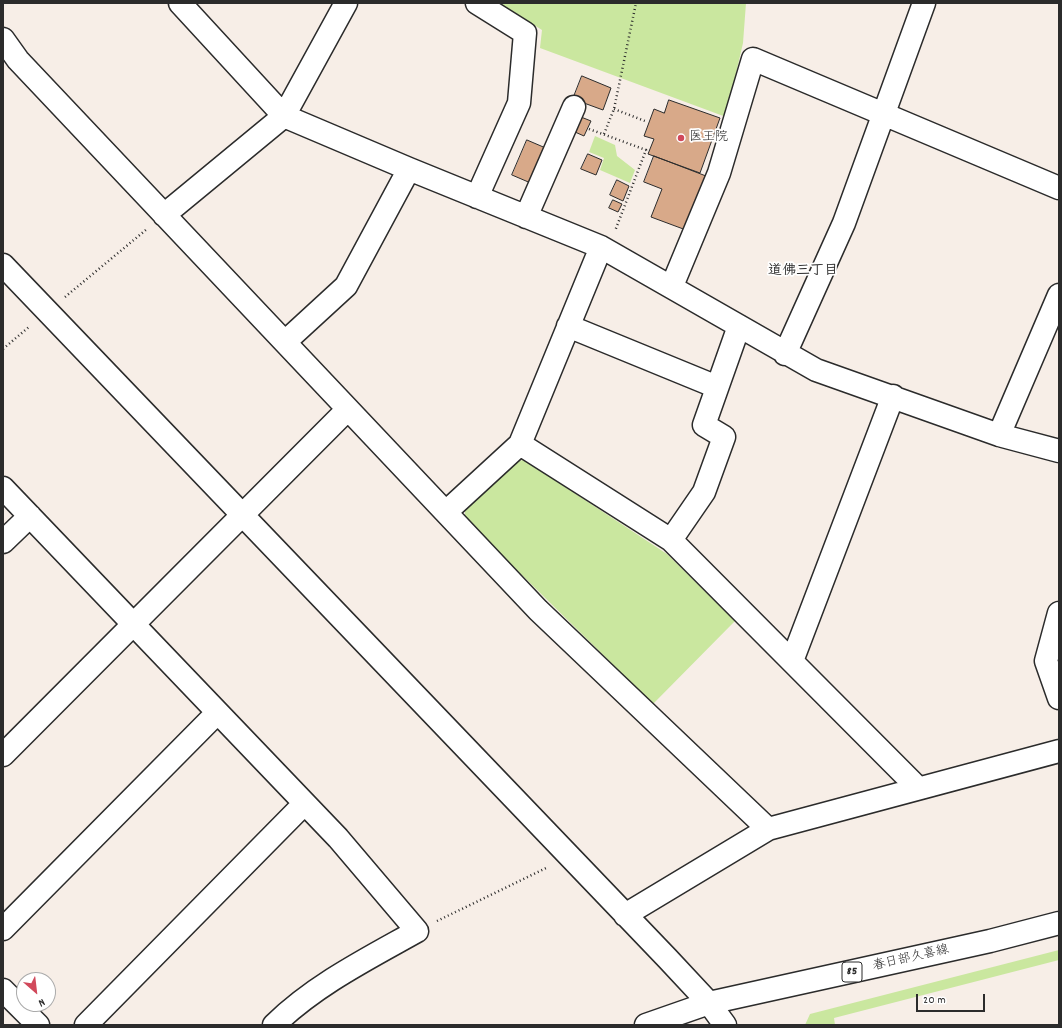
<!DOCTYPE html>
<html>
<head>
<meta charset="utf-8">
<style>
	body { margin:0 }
	#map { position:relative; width:1062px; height:1028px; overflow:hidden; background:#f7eee7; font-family:Dekko,sans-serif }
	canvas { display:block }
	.frame { position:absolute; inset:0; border:4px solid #2b2b2b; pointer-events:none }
	.north { position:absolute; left:16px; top:972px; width:40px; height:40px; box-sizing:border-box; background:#fff; border:1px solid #aaa; border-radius:50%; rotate:152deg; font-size:11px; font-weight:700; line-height:16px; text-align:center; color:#2b2b2b }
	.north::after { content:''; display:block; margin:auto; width:14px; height:18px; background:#d1495b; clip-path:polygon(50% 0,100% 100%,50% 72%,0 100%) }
	.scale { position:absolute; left:916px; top:994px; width:69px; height:18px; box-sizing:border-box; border:2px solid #2b2b2b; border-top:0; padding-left:5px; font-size:12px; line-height:14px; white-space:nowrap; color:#2b2b2b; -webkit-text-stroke:3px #fff; paint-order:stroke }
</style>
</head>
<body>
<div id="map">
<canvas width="1062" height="1028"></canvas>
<div class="frame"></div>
<div class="north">N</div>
<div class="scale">20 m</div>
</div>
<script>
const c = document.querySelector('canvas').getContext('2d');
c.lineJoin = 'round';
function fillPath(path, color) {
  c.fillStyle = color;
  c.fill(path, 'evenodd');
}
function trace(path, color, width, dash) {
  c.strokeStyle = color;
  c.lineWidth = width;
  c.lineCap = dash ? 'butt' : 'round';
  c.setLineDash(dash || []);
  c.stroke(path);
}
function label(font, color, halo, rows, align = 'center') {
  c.font = font + ' Dekko,"Klee One",sans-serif';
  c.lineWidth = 3.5;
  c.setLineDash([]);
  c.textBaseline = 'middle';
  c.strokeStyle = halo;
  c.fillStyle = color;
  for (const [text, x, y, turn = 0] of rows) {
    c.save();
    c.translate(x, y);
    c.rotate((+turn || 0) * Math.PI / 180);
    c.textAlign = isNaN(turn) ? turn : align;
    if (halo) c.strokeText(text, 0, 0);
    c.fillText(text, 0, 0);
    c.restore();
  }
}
const green = new Path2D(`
	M499,3H746L743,43L726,117L540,48L542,30Z
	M595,136L615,145L617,156L635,170L630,183L600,170L604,158L589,152Z
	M524,460L667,554L735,621L653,704L465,519V508L516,461Z
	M1059,950V960L834,1018L835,1025H805L810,1014Z`);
const building = new Path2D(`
	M582,76L611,88L603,110L573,99Z
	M669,100L720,118L700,173L648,154L654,139L644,136L654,109L664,113Z
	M581,117L591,121L584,136L575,132Z
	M527,140L548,149L533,184L512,175Z
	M588,154L602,160L596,175L581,169Z
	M654,156L706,176L686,230L651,217L662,189L644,182Z
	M617,180L629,186L623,201L610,195Z
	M613,200L622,204L618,212L609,208Z`);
const path = new Path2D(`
	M614,109L645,121
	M589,129L646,150L615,231
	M604,134L614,109L636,3
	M65,297L147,229
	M3,349L30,326
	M437,921L548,867`);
const minor = new Path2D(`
	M180,3L284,116L409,169L601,247L816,370L999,435L1059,451
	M477,3L525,33L519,103L477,197
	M3,39L18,60L538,610L768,829
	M164,215L284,116L346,3
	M526,217L574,107
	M3,265L667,958L709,1003L725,1025
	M672,286L719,173L753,59L1059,188
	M568,326L717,387
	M285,342L346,286L409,169
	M785,354L844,223L924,3
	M999,435L1059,295
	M520,444L671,540L918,788
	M3,488L338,838L417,931C367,959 315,985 274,1025
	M446,512L520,444L601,247
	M671,540L704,492L724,437L704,425L739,326
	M3,542L30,516
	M1059,613L1046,661L1059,698
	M792,661L893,396
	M3,755L348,409
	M625,915L768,829L1059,751
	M3,929L217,713
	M3,990L38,1025
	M86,1025L304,804`);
const major = new Path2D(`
	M646,1025L709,1003L990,941L1059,923`);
const markers = [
	[681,138,4,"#d1495b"]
];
const shields = [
	[852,972,20]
];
const shieldNames = [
	["85",852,972]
];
const poiNames = [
	["医王院",689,138]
];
const streetNames = [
	["春日部久喜線",911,959,-13]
];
const neighbourhoodNames = [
	["道佛三丁目",803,272]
];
fillPath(green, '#cae79f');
fillPath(building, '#d8a989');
trace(building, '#2b2b2b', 1);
trace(minor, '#2b2b2b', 25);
trace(major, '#2b2b2b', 25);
trace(path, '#2b2b2b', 2.5, [1, 3]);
trace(minor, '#fff', 22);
trace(major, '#fff', 22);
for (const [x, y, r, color] of markers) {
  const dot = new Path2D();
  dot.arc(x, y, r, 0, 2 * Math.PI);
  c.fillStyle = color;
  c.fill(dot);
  trace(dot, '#fff', 1.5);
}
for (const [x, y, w] of shields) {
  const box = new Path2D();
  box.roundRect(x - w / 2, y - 10, w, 20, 3);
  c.fillStyle = '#fff';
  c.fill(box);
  trace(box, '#2b2b2b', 1);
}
label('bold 12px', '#2b2b2b', null, shieldNames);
label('13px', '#2b2b2b', '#fff', poiNames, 'left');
label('13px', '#2b2b2b', '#fff', streetNames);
label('bold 14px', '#2b2b2b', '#fff', neighbourhoodNames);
</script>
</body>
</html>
